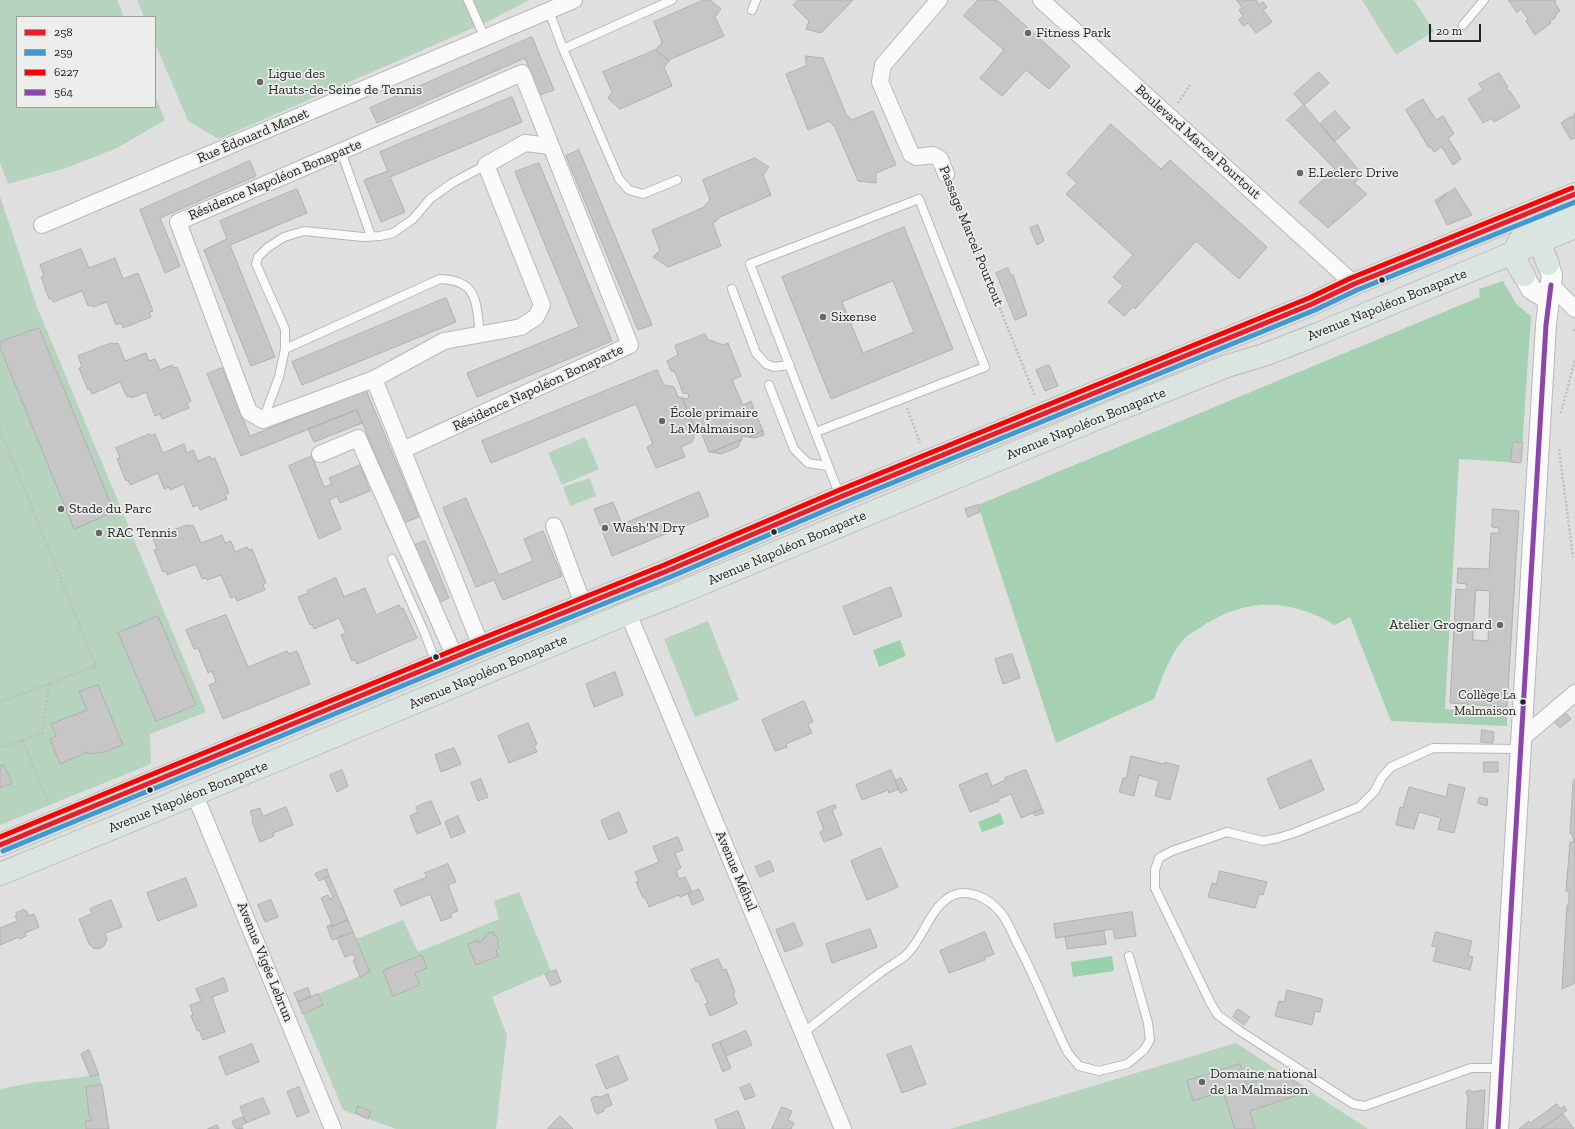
<!DOCTYPE html>
<html>
<head>
<meta charset="utf-8">
<style>
	body { margin:0 }
	#map { position:relative; width:1575px; height:1129px; overflow:hidden; background:#dfdfdf; font-family:"Zilla Slab",serif }
	canvas { display:block }
	.legend { position:absolute; left:16px; top:16px; width:140px; height:92px; box-sizing:border-box; background:#ebeeeb; border:1px solid #9b9e9b; margin:0; padding:5px 7px; list-style:none; font-size:12px; color:#242524 }
	.legend li { display:flex; align-items:center; gap:8px; height:20px }
	.legend b { width:20px; border:1px solid #9b9e9b }
	.scale { position:absolute; left:1429px; top:24px; width:52px; height:18px; box-sizing:border-box; border:2px solid #242524; border-top:0; padding-left:5px; font-size:12px; line-height:14px; white-space:nowrap; color:#242524; -webkit-text-stroke:3px #ebeeeb; paint-order:stroke }
</style>
</head>
<body>
<div id="map">
<canvas width="1575" height="1129"></canvas>
<ul class="legend">
<li><b style="height:5px;background:#ed1c2a"></b>258</li>
<li><b style="height:5px;background:#4397d2"></b>259</li>
<li><b style="height:5px;background:#f00"></b>6227</li>
<li><b style="height:5px;background:#8e44ad"></b>564</li>
</ul>
<div class="scale">20 m</div>
</div>
<script>
const c = document.querySelector('canvas').getContext('2d');
c.lineJoin = 'round';
function fillPath(path, color) {
  c.fillStyle = color;
  c.fill(path, 'evenodd');
}
function trace(path, color, width, dash) {
  c.strokeStyle = color;
  c.lineWidth = width;
  c.lineCap = dash ? 'butt' : 'round';
  c.setLineDash(dash || []);
  c.stroke(path);
}
function label(font, color, halo, rows, align = 'center') {
  c.font = font + ' "Zilla Slab",serif';
  c.lineWidth = 3.5;
  c.setLineDash([]);
  c.textBaseline = 'middle';
  c.strokeStyle = halo;
  c.fillStyle = color;
  for (const [text, x, y, turn = 0] of rows) {
    c.save();
    c.translate(x, y);
    c.rotate((+turn || 0) * Math.PI / 180);
    c.textAlign = isNaN(turn) ? turn : align;
    if (halo) c.strokeText(text, 0, 0);
    c.fillText(text, 0, 0);
    c.restore();
  }
}
const green = new Path2D(`
	M0,0H117L124,17H17V107H155V96L165,120L117,148L66,168L8,184L0,163Z
	M137,0H529L489,21L219,139L188,121L155,43V17H144Z
	M1362,0H1414L1434,31L1396,55Z
	M0,196L37,307L206,712L150,734L151,764L0,825Z
	M585,437L599,469L562,485L548,453Z
	M590,478L596,496L570,506L563,487Z
	M708,621L739,700L695,717L664,639Z
	M519,892L551,971L492,997L507,1035L496,1129H396L343,1110L298,1002L370,972L356,939L403,920L418,952L499,919L494,901Z
	M1236,1043L1368,1129H950Z
	M99,1075L103,1090L109,1129H0V1089L31,1083Z`);
const forest = new Path2D(`
	M1503,281L1517,305L1531,316L1521,463L1459,459L1445,709L1507,713V726L1391,721L1350,617L1335,625C1291,599 1248,597 1204,625C1198,630 1189,633 1184,639C1169,656 1162,678 1154,699L1056,743L978,505L1480,297L1479,289Z`);
const water = new Path2D(`
	M900,640L906,656L879,667L873,650Z
	M1000,813L1004,824L982,832L978,822Z
	M1112,956L1114,971L1073,977L1071,962Z`);
const building = new Path2D(`
	M704,0H710L721,9L715,17L724,36L671,59L669,61L656,50L662,42L654,22Z
	M798,0H853L821,33L806,29L809,21L793,5Z
	M978,0H997L1070,66L1049,89L1026,70L1002,96L980,78L1004,50L964,16Z
	M1237,0H1256L1259,5L1263,2L1267,7L1263,10L1272,22L1256,33L1248,23L1243,26L1239,20L1243,16L1239,10L1242,8Z
	M1509,0H1555L1556,2L1555,3L1560,11L1556,14L1555,18L1550,21L1551,23L1535,35L1526,21L1528,19L1521,9L1517,12Z
	M532,37L554,90L540,95L525,58L377,123L370,108Z
	M656,50L669,61L664,67L672,86L620,109L608,98L612,92L603,72Z
	M806,56L823,58L846,114L852,120L873,111L896,165L876,173V183L858,181L835,127L829,121L808,130L786,74L806,66Z
	M1319,72L1329,83L1304,105L1294,94Z
	M1499,73L1508,87L1506,88L1509,92L1510,91L1520,107L1494,122L1492,118L1483,123L1468,99L1483,90L1479,84Z
	M512,97L522,122L390,177L405,212L381,222L364,180L388,171L380,152Z
	M1423,99L1436,120L1443,116L1454,134L1448,138L1461,159L1453,165L1442,147L1434,152L1431,147L1429,148L1406,110Z
	M1304,105L1363,175L1354,183L1367,194L1328,228L1299,202L1335,169L1287,120Z
	M1335,111L1350,128L1334,142L1320,124Z
	M1575,113V138L1571,140L1561,123L1571,116L1572,118Z
	M1111,124L1161,169L1170,160L1267,247L1239,279L1196,241L1135,309L1133,307L1124,316L1108,302L1123,286L1113,277L1133,255L1066,194L1077,183L1067,174Z
	M579,150L652,325L638,330L566,156Z
	M755,158L769,167L763,175L771,195L720,217L713,224L721,246L668,267L653,257L660,250L652,230L704,207L710,200L703,180Z
	M250,161L256,176L160,218L180,266L165,273L140,210Z
	M539,163L612,341L477,397L467,373L579,327L515,172Z
	M1455,188L1472,215L1447,225L1437,204Z
	M297,189L307,213L230,245L275,357L251,366L204,250L227,239L220,221Z
	M1448,192L1439,201L1437,204L1435,201Z
	M1038,225L1044,241L1037,245L1030,228Z
	M904,227L953,349L831,399L782,277ZM893,281L914,332L863,353L842,302Z
	M81,249L89,268L115,258L123,279L138,273L153,311L149,312L151,317L123,328L121,323L116,325L107,302L93,307L92,305L88,306L82,291L53,302L52,298L49,299L41,277L44,276L40,265Z
	M1008,268L1011,275H1013L1027,315L1015,320L996,273Z
	M446,298L456,322L302,385L292,362Z
	M39,328L114,512L74,529L0,347V342Z
	M705,334L707,339L723,345L728,343L741,376L732,380L743,405L751,401L763,431L749,437L743,436L741,440L712,452H709L702,434L704,427L698,425L696,431L682,398L688,399L689,394L683,393L675,372L671,371L667,361L678,355L675,346Z
	M112,343L113,344L118,343L125,361L146,353L149,361L155,359L160,370L172,365L173,368L177,367L191,401L187,403L189,408L162,419L160,414L155,416L146,392L132,398L131,396L127,397L120,382L92,394L90,389L88,390L79,368L82,367L78,356Z
	M1049,365L1058,386L1045,391L1036,370Z
	M222,368L250,436L366,390L419,517L404,523L357,410L241,456L207,374Z
	M657,370L664,385L674,387L678,397L682,398L696,431L692,442L681,447L685,457L656,468L647,447L653,444L636,404L491,463L482,441Z
	M357,410L362,423L314,442L308,429Z
	M763,431L764,435L755,438L749,437Z
	M150,434L151,436L155,434L163,453L184,444L187,453L193,450L198,461L210,456L211,459L215,458L229,493L225,494L227,499L200,510L198,505L193,507L184,484L170,490L169,487L164,489L158,473L130,485L128,480L126,481L117,459L120,458L116,448Z
	M741,440L738,447L721,454L712,452Z
	M1513,442H1523L1521,463L1511,462Z
	M312,456L324,487L332,484L329,478L360,465L370,491L340,503L337,496L329,500L341,529L319,539L289,466Z
	M699,492L709,516L612,556L594,509L613,502L622,524Z
	M466,498L499,575L533,561L524,539L543,531L562,576L503,600L494,580L476,587L443,508Z
	M978,505L980,512L968,517L965,509Z
	M1493,509L1519,511L1507,707L1450,703L1456,589L1466,590L1467,584L1457,583L1458,568L1489,569L1491,533H1499V528L1492,527ZM1476,590L1490,591L1488,641L1473,640Z
	M188,525V526L193,525L201,543L222,535L225,543L231,541L235,552L247,547L249,550L252,549L266,583L263,585L265,590L237,601L235,596L231,598L221,575L207,580L206,578L202,579L196,564L167,575L166,571L163,572L154,550L157,549L153,538Z
	M425,541L449,598L438,603L414,545Z
	M336,578L344,597L365,588L376,615L399,605L401,609L403,608L417,638L357,664L355,660L352,661L341,635L346,633L339,618L314,629L312,624L310,625L298,597L308,593L307,591Z
	M891,587L902,616L854,635L843,607Z
	M226,615L248,667L287,651L289,654L297,651L310,684L223,719L209,685L216,682L212,671L208,673L198,648L194,649L186,630Z
	M158,616L196,705L156,721L118,633Z
	M1012,654L1020,678L1003,684L995,659Z
	M615,672L623,695L594,707L586,684Z
	M98,685L123,745L104,752L88,754V752L60,764L50,739L56,736L51,724L87,710L79,692Z
	M804,701L813,722L808,724L812,733L786,744L787,747L775,751L762,720Z
	M1565,712L1571,719L1560,728L1554,721Z
	M528,723L537,744L534,746L537,752L509,763L498,736Z
	M1482,730L1494,732L1493,743L1481,742Z
	M454,748L461,764L441,772L435,755Z
	M1131,756L1164,764L1165,762L1179,766L1170,800L1155,796L1159,781L1139,775L1134,796L1119,792L1123,778H1126Z
	M1311,760L1324,790L1280,809L1267,779Z
	M1484,762H1498V772H1484Z
	M4,765L12,783L0,788V767Z
	M342,770L348,786L337,792L330,775Z
	M891,770L899,789L889,793L888,790L862,800L856,785Z
	M1026,770L1042,809L1021,818L1011,794L998,799L999,801L970,812L959,785L987,773L992,786L1006,780L1005,778Z
	M901,778L907,790L900,793L895,781Z
	M481,779L488,797L478,801L471,783Z
	M1575,779V983L1562,989L1567,905H1569V891H1566L1570,842H1574L1572,834H1570L1573,783Z
	M1449,784L1465,788L1454,833L1438,829L1441,818L1419,812L1414,829L1396,825L1400,807L1403,808L1409,787L1446,797Z
	M1480,797L1488,799L1487,806L1478,803Z
	M431,801L441,824L417,834L410,816L418,812L416,807Z
	M835,805L836,808L832,810L842,835L824,842L820,832L824,830L817,812Z
	M286,807L293,825L273,833L274,836L260,842L252,821L253,820L250,811L260,808L263,816Z
	M1042,809L1044,813L1035,816L1033,813Z
	M619,812L627,832L609,840L601,821Z
	M458,816L465,832L451,838L445,822Z
	M678,837L683,850L675,853L681,868L676,870L679,879L685,877L692,892L680,897L679,895L649,907L645,897L643,898L636,882L639,881L635,872L659,862L653,847Z
	M881,848L898,887L867,900L851,861Z
	M770,861L774,871L760,877L755,867Z
	M448,864L456,882L448,885L458,911L450,914L452,917L441,921L430,894L401,906L394,890L427,877L425,873Z
	M327,869L329,876L319,881L315,874Z
	M1220,871L1267,882L1263,895L1259,894L1255,908L1208,897L1212,883L1216,884Z
	M329,876L348,920L331,927L332,924L321,898L328,895L330,899L333,897L324,878Z
	M186,878L197,906L158,921L147,893Z
	M699,889L704,900L692,905L688,894Z
	M111,900L122,927L105,933L107,939L104,946L99,949L93,948L89,944L79,919L92,914L90,909Z
	M271,900L278,917L265,922L258,905Z
	M24,910V911L26,910L29,916L34,914L39,927L25,933L26,936L20,939L19,937L0,945V928L18,921L15,916L17,915L16,913Z
	M1132,912L1136,936L1115,939L1113,929L1056,938L1054,924Z
	M348,920L353,932L332,940L327,926L332,924L331,927Z
	M794,923L803,945L785,952L776,930Z
	M870,929L877,947L832,963L826,944Z
	M1104,931L1106,944L1067,949L1065,937Z
	M353,932L370,972L360,977L353,960H356L353,954L345,957L337,938Z
	M493,932L494,936L496,935L499,942L497,943L499,949L496,950L498,956L476,965L468,944L478,940V943L484,940L483,938L486,937L485,935Z
	M985,932L994,954L984,958L985,960L949,973L940,951Z
	M1436,932L1472,941L1468,956L1473,957L1470,970L1433,961L1437,947L1432,946Z
	M422,955L427,968L415,973L420,985L393,996L383,971Z
	M718,959L723,970L726,969L735,992L733,993L737,1004L710,1016L705,1004L708,1003L698,981L696,982L691,970Z
	M556,970L561,982L551,986L545,974Z
	M224,978L228,991L212,997L225,1032L203,1040L199,1030L197,1031L191,1016L193,1015L190,1005L201,1001L196,989Z
	M308,988L311,997L298,1002L294,993Z
	M1287,990L1323,999L1320,1012L1315,1011L1312,1025L1275,1016L1279,1001L1284,1002Z
	M318,994L323,1005L303,1014L298,1002Z
	M1238,1009L1250,1017L1244,1025L1233,1017Z
	M746,1031L752,1045L726,1056L720,1042Z
	M720,1042L731,1068L723,1072L712,1045Z
	M252,1044L259,1062L226,1075L219,1057Z
	M911,1046L926,1084L902,1093L887,1055Z
	M89,1050L99,1075L90,1076L81,1054Z
	M618,1056L628,1080L606,1089L596,1065Z
	M1240,1064L1247,1084L1281,1072L1310,1091L1250,1111L1255,1129H1235L1223,1091L1193,1101L1187,1081Z
	M750,1084L755,1096L745,1100L740,1088Z
	M102,1085L109,1129H86L85,1121L92,1120L91,1116H89L86,1087Z
	M299,1087L309,1112L297,1117L287,1092Z
	M1469,1090L1472,1092L1485,1090L1483,1129H1466L1468,1096L1466,1092Z
	M608,1094L612,1105L604,1108V1111L598,1114L595,1112L591,1099L595,1096L600,1097Z
	M263,1098L270,1113L246,1123L240,1107Z
	M1557,1104L1560,1109L1564,1106L1567,1110L1541,1129H1519L1529,1121L1530,1123Z
	M358,1106L371,1111L368,1119L356,1113Z
	M782,1107L792,1111L788,1120L794,1123L791,1129H772Z
	M738,1111L745,1129H718L715,1120Z
	M1563,1114L1574,1129H1541Z
	M560,1116L573,1129H548Z
	M243,1117L246,1123L241,1125L243,1129L235,1128L232,1122Z
	M217,1125L219,1129H208Z`);
const path = new Path2D(`
	M1178,103L1190,85
	M952,189L1035,396
	M0,212L2,206
	M1574,329L1575,333
	M907,408L920,443
	M1561,413L1575,359
	M0,429L96,666L0,702
	M1559,449L1573,557
	M22,740L49,804
	M0,746L2,747L42,733L49,684`);
const service = new Path2D(`
	M468,0L485,38
	M672,0L563,49L619,179L629,190L643,194L677,180
	M752,10L756,0
	M549,11L563,49
	M1463,25L1484,0
	M341,151L371,236
	M732,289L756,353L766,364L774,367L790,365
	M285,349L440,279C479,280 476,304 480,335
	M769,385L794,449L808,463L828,466
	M263,420L279,377L285,349V329L256,264L258,257L267,248L284,237L304,231L363,237L380,236L393,233L413,219L430,199L452,183L486,165
	M816,432L985,367L919,199L750,264L840,496
	M392,559L425,634L436,663
	M803,1033C829,1013 854,992 880,973C888,967 897,962 905,956C923,940 928,912 948,898C966,886 989,898 1001,913C1008,921 1012,933 1017,943C1036,978 1050,1017 1068,1053L1079,1066L1099,1071L1127,1064L1144,1050L1150,1040L1148,1023L1129,956
	M1501,1068H1471L1365,1106L1353,1104L1240,1031L1218,1015L1211,1004L1155,888V870L1159,858L1172,851L1227,832L1263,841L1278,838L1294,833L1359,807L1374,792L1382,777L1391,767L1433,748L1520,749`);
const minor = new Path2D(`
	M939,0L883,65L880,82L911,154L917,157L933,155L940,159L946,174
	M1041,0L1354,284
	M42,225L574,0
	M1551,285L1575,309
	M374,379L444,341L521,327L536,317L542,305L486,165L525,143L551,146
	M403,450L630,345L522,73L178,222L249,412L263,420L374,379L481,646
	M320,454L358,438L455,657
	M554,526L583,604
	M628,613L843,1129
	M1521,739L1575,693
	M195,795L333,1129`);
const tertiary = new Path2D(`
	M1524,275L1531,289L1549,300
	M1498,1129L1546,325L1552,275L1548,264`);
const primary = new Path2D(`
	M1534,229L1548,264
	M1524,275C1521,270 1516,263 1515,258C1512,230 1556,218 1575,210
	M0,845L481,646L667,571L840,497L1312,304L1354,284L1575,194
	M0,874C210,789 419,701 628,613L677,594L1122,408L1227,366L1264,355L1318,334L1575,227`);
const bus1 = new Path2D(`
	M0,845L481,646L667,571L840,497L1312,304L1354,284L1575,194`);
const bus2 = new Path2D(`
	M3,851L484,652L670,577L843,503L1315,310L1357,290L1575,202`);
const bus3 = new Path2D(`
	M0,837L478,640L664,565L837,491L1309,298L1351,278L1572,188`);
const bus4 = new Path2D(`
	M1498,1129L1546,325L1551,285`);
const markers = [
	[1028,33,4,"#656665"],
	[260,82,4,"#656665"],
	[1300,173,4,"#656665"],
	[1382,280,3.5,"#242524"],
	[823,317,4,"#656665"],
	[662,421,4,"#656665"],
	[61,509,4,"#656665"],
	[605,528,4,"#656665"],
	[774,532,3.5,"#242524"],
	[99,533,4,"#656665"],
	[1500,625,4,"#656665"],
	[436,657,3.5,"#242524"],
	[1523,702,3.5,"#242524"],
	[150,790,3.5,"#242524"],
	[1202,1082,4,"#656665"]
];
const busNames = [
	["Collège La",1516,695],
	["Malmaison",1516,711]
];
const poiNames = [
	["Fitness Park",1036,33],
	["Ligue des",268,74],
	["Hauts-de-Seine de Tennis",268,90],
	["E.Leclerc Drive",1308,173],
	["Sixense",831,317],
	["École primaire",670,413],
	["La Malmaison",670,429],
	["Stade du Parc",69,509],
	["Wash'N Dry",613,528],
	["RAC Tennis",107,533],
	["Atelier Grognard",1492,625,"right"],
	["Domaine national",1210,1074],
	["de la Malmaison",1210,1090]
];
const streetNames = [
	["Rue Édouard Manet",253,136,-23],
	["Boulevard Marcel Pourtout",1198,142,42],
	["Résidence Napoléon Bonaparte",275,180,-23],
	["Passage Marcel Pourtout",971,236,68],
	["Avenue Napoléon Bonaparte",1387,305,-22],
	["Résidence Napoléon Bonaparte",538,388,-25],
	["Avenue Napoléon Bonaparte",1086,424,-22],
	["Avenue Napoléon Bonaparte",787,548,-23],
	["Avenue Napoléon Bonaparte",488,672,-23],
	["Avenue Napoléon Bonaparte",188,797,-22],
	["Avenue Méhul",736,871,67],
	["Avenue Vigée Lebrun",265,962,68]
];
fillPath(green, '#b5d3bd');
fillPath(forest, '#a5d1b2');
fillPath(water, '#99d1aa');
fillPath(building, '#c5c6c5');
trace(building, '#b0b0b0', 1);
trace(service, '#b7b8b7', 10);
trace(minor, '#b7b8b7', 18);
trace(tertiary, '#b7b8b7', 22);
trace(primary, '#bcbcbc', 24);
trace(path, '#bdbebd', 2.5, [2, 2]);
trace(service, '#fafafa', 8);
trace(minor, '#fafafa', 16);
trace(tertiary, '#fafafa', 20);
trace(primary, '#dae5df', 22);
trace(bus1, '#ed1c2a', 5);
trace(bus2, '#4397d2', 5);
trace(bus3, '#f00', 5);
trace(bus4, '#8e44ad', 5);
for (const [x, y, r, color] of markers) {
  const dot = new Path2D();
  dot.arc(x, y, r, 0, 2 * Math.PI);
  c.fillStyle = color;
  c.fill(dot);
  trace(dot, '#ebeeeb', 1.5);
}
label('13px', '#242524', '#ebeeeb', busNames, 'right');
label('14px', '#242524', '#ebeeeb', poiNames, 'left');
label('14px', '#242524', '#ebeeeb', streetNames);
</script>
</body>
</html>
